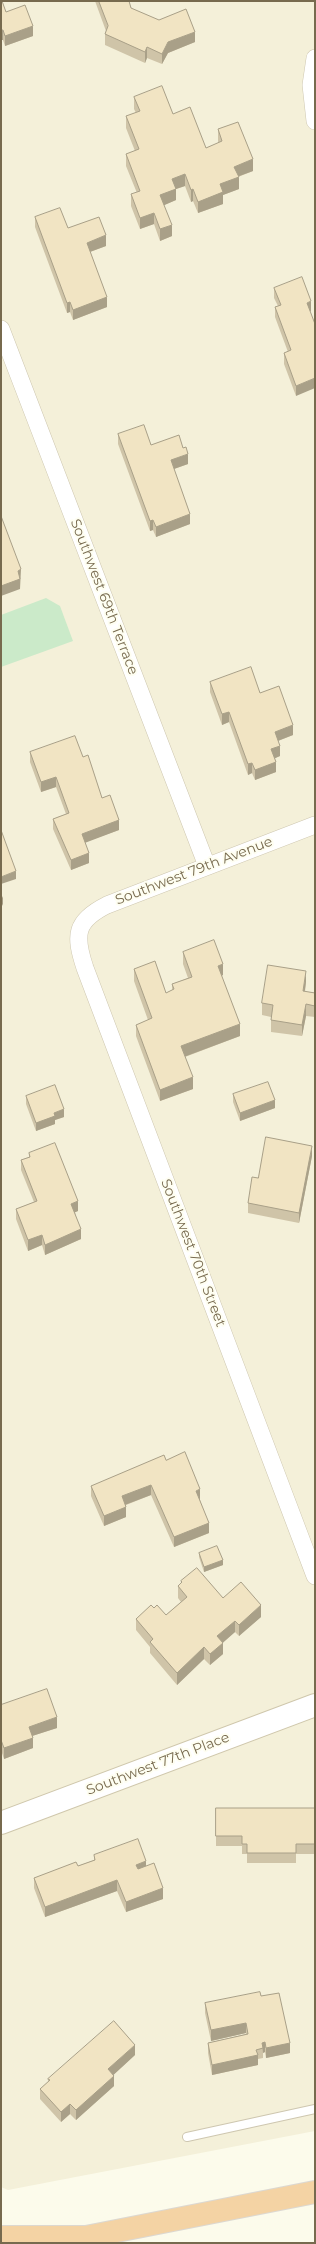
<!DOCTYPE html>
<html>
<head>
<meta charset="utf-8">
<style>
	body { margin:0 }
	#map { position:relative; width:316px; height:2244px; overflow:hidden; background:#fcfbeb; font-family:Montserrat,sans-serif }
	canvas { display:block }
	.frame { position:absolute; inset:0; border:2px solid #776a4e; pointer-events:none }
</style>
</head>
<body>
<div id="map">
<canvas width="316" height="2244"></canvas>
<div class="frame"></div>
</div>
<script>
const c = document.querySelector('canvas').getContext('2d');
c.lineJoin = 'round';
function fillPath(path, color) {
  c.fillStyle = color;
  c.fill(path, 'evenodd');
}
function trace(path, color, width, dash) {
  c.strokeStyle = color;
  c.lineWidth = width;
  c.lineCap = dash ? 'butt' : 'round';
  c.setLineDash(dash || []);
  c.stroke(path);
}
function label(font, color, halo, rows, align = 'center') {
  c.font = font + ' Montserrat,sans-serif';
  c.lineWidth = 4;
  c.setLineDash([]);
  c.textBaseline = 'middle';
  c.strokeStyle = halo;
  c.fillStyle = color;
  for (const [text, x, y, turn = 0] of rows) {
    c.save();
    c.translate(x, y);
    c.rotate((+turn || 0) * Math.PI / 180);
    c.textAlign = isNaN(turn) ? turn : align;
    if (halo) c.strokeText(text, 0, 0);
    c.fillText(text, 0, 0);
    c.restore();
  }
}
const residential = new Path2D(`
	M1,1H315V2131L8,2190L1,2187Z`);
const green = new Path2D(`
	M46,598L60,606L73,641L1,667V615Z`);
const lane = new Path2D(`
	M187,2137L315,2109`);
const street = new Path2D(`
	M315,58L311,85L315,121
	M1,329L207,866
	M315,825L107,905C75,921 74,935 85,968L315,1576`);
const secondary = new Path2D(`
	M1,1823L315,1705`);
const highway = new Path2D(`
	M1,2237H86
	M70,2243L86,2237L315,2192`);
const wall = new Path2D(`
	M1,1L6,12L33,36L5,46L3,40Z
	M95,1H129L131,8L195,42L168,53L162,64L147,58L145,63L105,45V34L106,31Z
	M134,97L173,114L206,148L218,143V129L253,171L238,177L239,189L223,195V204L198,213L193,201L191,202L185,186L176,189V200L164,205L172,236L160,241L154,224L140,229L131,206V194L137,193L126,166V154L135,151L126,128V116L136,113L134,109Z
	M35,217L68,228L106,246L90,252L107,307L73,320L70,312L67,313L35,227Z
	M274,288L311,311L310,312L296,396L284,364V353L288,352L275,317V307L278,306L274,298Z
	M118,434L151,445L188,464L174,469L190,524L156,537L153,530L150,531L118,444Z
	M210,682L260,693L293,735L278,741L280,756L275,758L276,772L255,780L252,773L248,775L229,722L222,725L210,692Z
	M30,752L83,757L102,798L119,830L85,842L89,863L71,870L53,829V819L66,814L56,787L41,792L30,762Z
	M183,952L223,975L221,976L240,1036L185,1057L193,1089L160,1101L136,1036V1025L148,1020L134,981V969L166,993L172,990V984L188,978L183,964Z
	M306,982L305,992L315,993V991V1017L306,1016L302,1036L271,1032V1017L262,1015V1003Z
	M233,1094L275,1108L240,1121L233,1102Z
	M26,1096L64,1117L55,1120V1124L36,1131L26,1104Z
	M29,1153L78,1211L75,1212L81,1239L45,1255L42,1245L28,1251L16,1219V1209L34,1202L21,1170V1160L29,1157Z
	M312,1156L299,1223L248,1213V1203L258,1178Z
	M166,1460L200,1500L209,1533L174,1547L151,1495L126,1505V1517L104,1526L91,1496V1486Z
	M199,1553L223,1565L204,1572L199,1557Z
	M181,1581L223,1598L261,1617L239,1636L235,1632L223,1642V1654L210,1665L204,1659L177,1685L150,1653V1647L136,1630V1619L154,1608L166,1615L181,1602L178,1598V1586L181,1583Z
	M1,1705L57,1728L32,1736L33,1748L4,1759L1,1750Z
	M216,1808H315V1854H296V1863H247V1854H242V1846H216Z
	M94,1855L146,1866L163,1899L126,1912L117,1891L45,1917L34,1888V1878L78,1866L94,1860Z
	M261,1996L290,2053L266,2058L265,2052L263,2053V2058L258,2059V2065L212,2075L208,2053V2043L246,2034V2033L211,2041L205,2013V2003Z
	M135,2055L113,2075L114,2086L76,2120L70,2114L61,2122L40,2099V2089L48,2082V2079Z`);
const shadedWall = new Path2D(`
	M33,26V36L5,46V36Z
	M1,30H3V40H1Z
	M195,32V42L168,53L162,64V54L168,42Z
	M147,47V58L145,63V52Z
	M253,159V171L234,178V167Z
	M185,174V186L176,189V200L160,207V195L172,179Z
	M239,177V189L223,195V204L198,213V202L220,184Z
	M193,189V201L191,202V190Z
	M154,213V224L140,229V218Z
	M172,225V236L160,241V229Z
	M106,235V246L87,253V243Z
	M107,297V307L73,320V310Z
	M311,301V311L307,313V303Z
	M70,302V312L67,313V303Z
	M315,378V388L296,396V386Z
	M188,454V464L171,470V460Z
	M190,514V524L156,537V527Z
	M153,520V530L150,531V521Z
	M21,569L20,589L1,596V586L18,571Z
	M229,712V722L222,725V714Z
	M293,725V735L275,742V732Z
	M280,746V756L271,760V749Z
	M276,762V772L255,780V770Z
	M252,763V773L248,775V764Z
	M56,777V787L41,792V782Z
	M119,820V830L82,844V834Z
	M89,853V863L71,870V860Z
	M16,871V879L1,884V877Z
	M3,896V904L1,908V900Z
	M223,964V975L218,977V966Z
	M306,971V982L303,1003V991Z
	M306,1004V1016L302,1036V1025Z
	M240,1024V1036L181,1058V1046Z
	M193,1077V1089L160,1101V1090Z
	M275,1100V1108L240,1121V1113Z
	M64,1109V1117L55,1120V1124L36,1131V1123L54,1113Z
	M312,1146V1156L299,1223V1213Z
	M78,1201V1211L71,1214V1204Z
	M81,1229V1239L45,1255V1245Z
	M42,1235V1245L28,1251V1240Z
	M151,1485V1495L122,1506V1496Z
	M200,1489V1500L196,1501V1491Z
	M126,1507V1517L104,1526V1516Z
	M209,1523V1533L174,1547V1537Z
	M223,1560V1565L204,1572V1567Z
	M261,1605V1617L239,1636V1625Z
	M235,1621V1632L217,1648V1636Z
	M223,1643V1654L210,1665V1654Z
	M204,1647V1659L177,1685V1673Z
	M57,1717V1728L29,1737V1727Z
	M33,1738V1748L4,1759V1748Z
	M146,1861V1872L136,1875V1865Z
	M117,1880V1891L45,1917V1907Z
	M163,1888V1899L126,1912V1902Z
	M246,2023V2033L211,2041V2030Z
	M265,2042V2052L263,2053L262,2043Z
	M290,2043V2053L266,2058V2048Z
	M135,2045V2055L108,2080V2069Z
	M258,2055V2065L212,2075V2065Z
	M114,2076V2086L76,2120V2110Z
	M70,2104V2114L61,2122V2112Z`);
const building = new Path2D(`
	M1,1H2L6,12L25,5L33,26L5,36L3,30H1Z
	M99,1H129L131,8L159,20L186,9L195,32L168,42L162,54L147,47L145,52L105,34L108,26Z
	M162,86L173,114L190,107L206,148L222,141L218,129L238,122L253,159L234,167L239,177L220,184L223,192L198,202L193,189L191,190L185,174L172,179L176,189L160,195L172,225L160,229L154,213L140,218L131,194L140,191L126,154L139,149L126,116L140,111L134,97Z
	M60,208L68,228L99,217L106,235L87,243L107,297L73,310L70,302L67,303L35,217Z
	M302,277L311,301L307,303L315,324V378L296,386L284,353L291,350L275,307L281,305L274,288Z
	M144,425L151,445L179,435L183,448L186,447L188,454L171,460L190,514L156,527L153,520L150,521L118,434Z
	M1,516L21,569L18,571L20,579L1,586Z
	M251,667L260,693L279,686L293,725L275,732L280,746L271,749L276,762L255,770L252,763L248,764L229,712L222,714L210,682Z
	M75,736L83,757L88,755L102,798L110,795L119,820L82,834L89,853L71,860L53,819L69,813L56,777L41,782L30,752Z
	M1,830L16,871L1,877Z
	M214,940L223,964L218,966L240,1024L181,1046L193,1077L160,1090L136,1025L152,1018L134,969L155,961L166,993L174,989L172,984L192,977L183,952Z
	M268,965L306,971L303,991L315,993V991V1006L306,1004L302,1025L271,1020L273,1005L262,1003Z
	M268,1082L275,1100L240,1113L233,1094Z
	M55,1085L64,1109L54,1113L55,1116L36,1123L26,1096Z
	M266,1137L312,1146L299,1213L248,1203L252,1177L258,1178Z
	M55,1143L78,1201L71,1204L81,1229L45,1245L42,1235L28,1240L16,1209L37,1201L21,1160L30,1157L29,1153Z
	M185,1452L200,1489L196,1491L209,1523L174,1537L151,1485L122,1496L126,1507L104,1516L91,1486L164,1455L166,1460Z
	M217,1546L223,1560L204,1567L199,1553Z
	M197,1568L223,1598L241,1582L261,1605L239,1625L235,1621L217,1636L223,1643L210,1654L204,1647L177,1673L150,1642L153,1639L136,1619L151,1605L154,1608L157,1605L166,1615L187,1597L178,1586L182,1582L181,1581Z
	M47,1689L57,1717L29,1727L33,1738L4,1748L1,1740V1705Z
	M216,1808H315V1844H296V1853H247V1844H242V1836H216Z
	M138,1839L146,1861L136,1865L138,1869L154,1863L163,1888L126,1902L117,1880L45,1907L34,1878L76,1862L78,1866L95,1860L94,1855Z
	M260,1992L261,1996L279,1993L290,2043L266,2048L265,2042L262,2043L263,2048L256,2050L258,2055L212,2065L208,2043L248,2034L246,2023L211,2030L205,2003Z
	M114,2021L135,2045L108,2069L114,2076L76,2110L70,2104L61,2112L40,2089L50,2080L48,2079Z`);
const streetNames = [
	["Southwest 69th Terrace",104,597,69],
	["Southwest 79th Avenue",194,871,-21],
	["Southwest 70th Street",193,1253,69],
	["Southwest 77th Place",158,1764,-21]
];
fillPath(residential, '#f4f0d9');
fillPath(green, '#cbeac9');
trace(lane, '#cec7b0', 10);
trace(street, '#cec7b0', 18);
trace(secondary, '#cfc7ac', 24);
trace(highway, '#dcd8d1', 24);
trace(lane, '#fff', 8);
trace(street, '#fff', 17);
trace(secondary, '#fff', 22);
trace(highway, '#f4d3a4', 22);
fillPath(wall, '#cfc4a8');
fillPath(shadedWall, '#a9a088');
fillPath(building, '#f1e4c3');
trace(building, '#a9a088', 1);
label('14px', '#776a4e', '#fefef1', streetNames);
</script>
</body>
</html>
